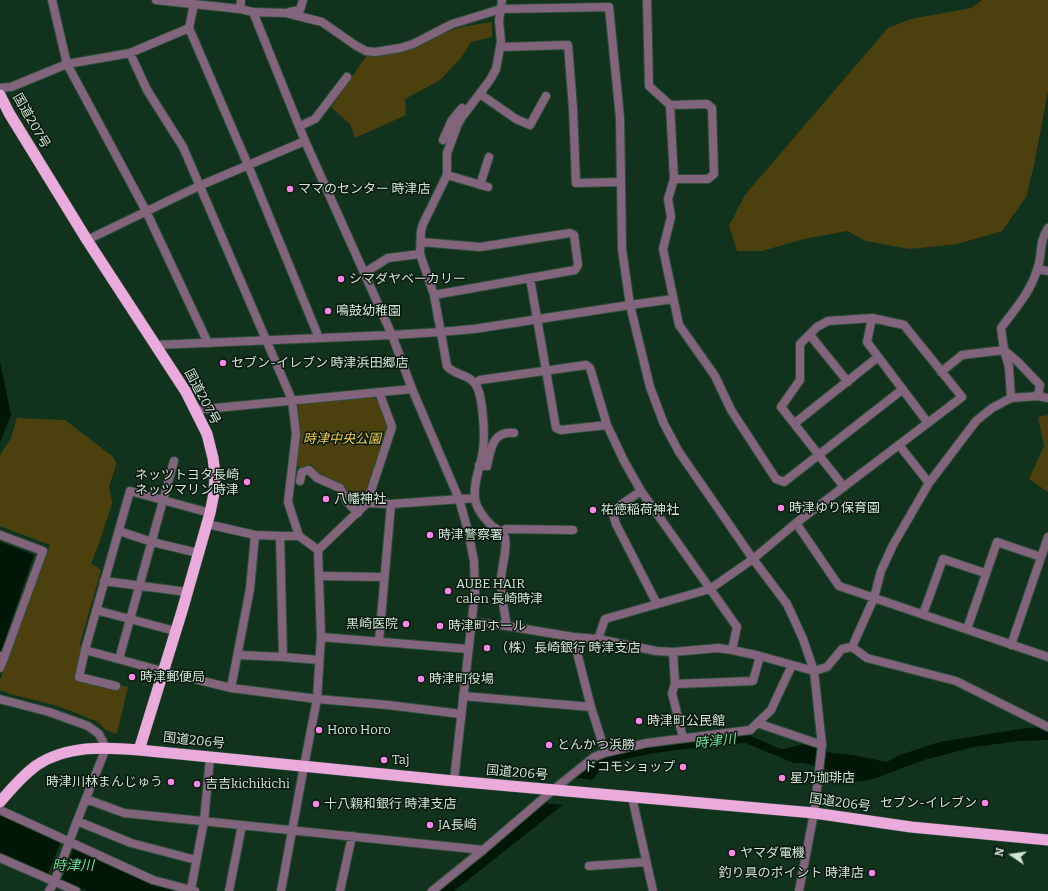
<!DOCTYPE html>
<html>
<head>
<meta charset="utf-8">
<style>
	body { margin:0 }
	#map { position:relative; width:1048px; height:891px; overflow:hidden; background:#11331e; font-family:Bitter,serif }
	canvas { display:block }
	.north { position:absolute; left:992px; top:835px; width:40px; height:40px; -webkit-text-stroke:3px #09170e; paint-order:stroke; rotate:283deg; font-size:11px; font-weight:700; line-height:16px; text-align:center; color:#d1e4d6 }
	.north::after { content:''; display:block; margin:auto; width:14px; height:18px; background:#d1e4d6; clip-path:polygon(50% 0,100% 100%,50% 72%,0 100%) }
</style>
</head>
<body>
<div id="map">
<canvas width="1048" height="891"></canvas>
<div class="north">N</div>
</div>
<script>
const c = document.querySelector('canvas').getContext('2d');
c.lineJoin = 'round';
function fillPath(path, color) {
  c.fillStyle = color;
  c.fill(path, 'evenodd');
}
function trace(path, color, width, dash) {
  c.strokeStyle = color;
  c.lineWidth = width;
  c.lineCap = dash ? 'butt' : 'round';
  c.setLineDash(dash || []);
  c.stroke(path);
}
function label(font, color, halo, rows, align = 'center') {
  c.font = font + ' Bitter,"Noto Sans JP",serif';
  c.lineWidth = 3;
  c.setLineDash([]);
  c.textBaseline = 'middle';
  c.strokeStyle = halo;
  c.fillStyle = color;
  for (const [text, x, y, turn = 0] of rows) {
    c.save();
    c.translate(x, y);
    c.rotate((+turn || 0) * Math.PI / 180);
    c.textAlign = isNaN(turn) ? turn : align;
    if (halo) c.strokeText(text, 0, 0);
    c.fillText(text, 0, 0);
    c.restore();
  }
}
const green = new Path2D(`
	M982,0H1048V91L1034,165L1026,197L1002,231L957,244L909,249L866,241L847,231L804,239L762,251H737L729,226L745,195L888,28L911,19L971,8Z
	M492,22V37L471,42L461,58L440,80L405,99L406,115L355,138L350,124L331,107L367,55L405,51L439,35L461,27Z
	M373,397C381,403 388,417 388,427L362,505H360V502L357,501L355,505L346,496L341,484L320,478L314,471L315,468L311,464L303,468L296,466L300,433L298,404L300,403Z
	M1048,415V492L1029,479L1044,446L1038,417Z
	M17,418L65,420L112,456L116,462L115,469L109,486L112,503L101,538L91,564L98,567L101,571L80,644L83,651L76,674L128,687L117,734L106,730L98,722L58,706L10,694L0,690V680L50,545L0,526V455L11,438Z`);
const water = new Path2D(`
	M0,361L11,415L0,442Z
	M0,542L34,555L1,651L0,650Z
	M1048,727V740L1020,741L974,747L924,760L870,780L848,782L838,773L804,763H794L745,743L724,744L654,753L617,761L600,770L593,779L555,811L454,891H438L596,760L624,751L750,731L749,735L778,748L783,749L803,744L832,753L853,755L887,762L897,756L939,742L1027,728Z
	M0,815L59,841L184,891H87L0,852Z`);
const pier = new Path2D(`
	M572,777L594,780L565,805L541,803Z
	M61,841L75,845L61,882L47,876Z`);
const minor = new Path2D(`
	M52,0L67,64L146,211L208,343
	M502,0L499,21L501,42L496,69L490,80L462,117L458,124L447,153V175L423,224L421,231L420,254L434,295L447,366C455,377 473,372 479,392C483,406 485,435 483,450C481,466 473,481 475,498C476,509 484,518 492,526C496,529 504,532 505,538C508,548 501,569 501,580C501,596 504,610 507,626
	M647,0L649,86L670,105L674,179L668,199L671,217L663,249L679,325L715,376L731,410L776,479L784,482L903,389
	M240,9L241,0
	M253,12L286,13L322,22L355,45L366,51L375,52L400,48L413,44L452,24L501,9
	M289,12L300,10L303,0
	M189,28L248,165L319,338
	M500,47L568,45L573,108L576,183L620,182
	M130,53L147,90L183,147L292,400L296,434L288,502L299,536L318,550L367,503L392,427L379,392
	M0,88L11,87L67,64L130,53L189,28L194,4
	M480,94L516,119L530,125L546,96
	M670,105L707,104L712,108L714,174L708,179H674
	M300,126L315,119L347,77
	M443,140L452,120L462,108
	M447,175L488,187
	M480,185L489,157
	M87,240L199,186L305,141
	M421,242L480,247L570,233L574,235L578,265L575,270L434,295
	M1038,269L1048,271
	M364,273L388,258L420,254
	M530,278L556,428L561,430L607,425
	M630,305L673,299
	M872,318L867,342L928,423
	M810,335L848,382
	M941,372L962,355L1004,350L1017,361L1040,385L1038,396
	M475,383L480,380L586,365L590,368L607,425L624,461L641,491L737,627L732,650
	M1011,398L1009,367L1004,350L1001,328C1015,309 1030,293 1037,270C1043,254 1038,244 1048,228
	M195,410L412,389
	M795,423L878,357
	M899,445L929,483
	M479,465L487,466C491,449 492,431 514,433
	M300,481L302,472L309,470L317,478L340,488L347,502L358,513
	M641,491L616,508L613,514L616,524L657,604
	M367,503L391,504L475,498
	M210,513L130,491L85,650L162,671L231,688L317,699L388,705L461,714
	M796,523L839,586L1048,657
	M207,524L255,535
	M119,531L152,542L198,553
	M501,532L506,529L573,530
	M0,535L43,551L4,658L0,656
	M319,576L384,577
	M104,581L187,592
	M96,610L175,631
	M923,614L943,559L985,573
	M472,622L507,626L573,637L598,639L656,651L673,652L718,648L732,650L760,656L814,671L827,667L842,649L852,647L867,658L956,681L1048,727
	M967,629L997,542L1041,557
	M321,637L468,649
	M573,637L591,707
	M598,639L605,619L710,589L753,559L796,523L962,397L904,325L872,318L828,321L817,327L800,344V380L781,407L844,487
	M379,641L391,504
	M1011,645L1048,537
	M852,647L874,598L881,571L893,545L929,483L976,421L992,408L1011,398L1038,396L1048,398
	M85,650L79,677L116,686
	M673,652L675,684L753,681L760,656
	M238,655L283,657L280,536
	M283,657L319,660
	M119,659L174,461
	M0,668L4,658
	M675,684L672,693L683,738
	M231,688L250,589L255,535L280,536H299
	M0,699L49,712L88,726L99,734L106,748L77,821L54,883L49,891
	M757,723L822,745
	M604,753L647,743L750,730L771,710L792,665
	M632,797L653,891
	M86,799L124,813L483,850
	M0,810L153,880L195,891
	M77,821L131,843L196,860
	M0,858L76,891
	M589,866L646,862
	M191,889L204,821L210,758
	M229,891L242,825
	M281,891L304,766
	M340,891L352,836
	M432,891L483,850L553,790L594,757L604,753L603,745L591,707L463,696`);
const tertiary = new Path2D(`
	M156,0L240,9L253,12L305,141L392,335L412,389L459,499L468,531L474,561L475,592L454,781
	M501,9L609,7L620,118L622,249L630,305L650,387L664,424L679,452L753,559L787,604L803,639L814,671L822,745L814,813L799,891
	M155,345L392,335L440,332L474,329L630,305
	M304,766L317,699L321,637L318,550`);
const trunk = new Path2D(`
	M0,95L9,113L87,240L186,392L207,434L213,458L215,474L214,493L210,513L182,611L139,750
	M0,802C11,789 23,775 37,765C67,745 105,747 139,750L454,781L814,813L911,827L1048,840`);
const markers = [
	[290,189,4,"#fa87e6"],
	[341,279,4,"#fa87e6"],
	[328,311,4,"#fa87e6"],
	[223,363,4,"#fa87e6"],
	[247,482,4,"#fa87e6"],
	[326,499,4,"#fa87e6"],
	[781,508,4,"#fa87e6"],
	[593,510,4,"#fa87e6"],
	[430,535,4,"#fa87e6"],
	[448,591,4,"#fa87e6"],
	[406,624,4,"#fa87e6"],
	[440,626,4,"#fa87e6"],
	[487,648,4,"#fa87e6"],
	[132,677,4,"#fa87e6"],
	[421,679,4,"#fa87e6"],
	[639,721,4,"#fa87e6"],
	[319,730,4,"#fa87e6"],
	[549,745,4,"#fa87e6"],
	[384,760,4,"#fa87e6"],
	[683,767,4,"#fa87e6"],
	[782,778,4,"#fa87e6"],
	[171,782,4,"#fa87e6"],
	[197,784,4,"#fa87e6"],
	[985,803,4,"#fa87e6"],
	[316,804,4,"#fa87e6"],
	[430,825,4,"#fa87e6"],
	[732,853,4,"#fa87e6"],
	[872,873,4,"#fa87e6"]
];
const streetNames = [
	["国道207号",31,121,60],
	["国道207号",202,397,62],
	["国道206号",194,741,6],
	["国道206号",517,773,5],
	["国道206号",840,803,8]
];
const poiNames = [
	["ママのセンター 時津店",298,189],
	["シマダヤベーカリー",349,279],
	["鳴鼓幼稚園",336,311],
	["セブン-イレブン 時津浜田郷店",231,363],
	["ネッツトヨタ長崎",239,475,"right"],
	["ネッツマリン時津",239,490,"right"],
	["八幡神社",334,499],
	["時津ゆり保育園",789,508],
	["祐徳稲荷神社",601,510],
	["時津警察署",438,535],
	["AUBE HAIR",456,584],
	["calen 長崎時津",456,599],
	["黒崎医院",398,624,"right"],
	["時津町ホール",448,626],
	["（株）長崎銀行 時津支店",495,648],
	["時津郵便局",140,677],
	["時津町役場",429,679],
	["時津町公民館",647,721],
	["Horo Horo",327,730],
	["とんかつ浜勝",557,745],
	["Taj",392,760],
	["ドコモショップ",675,767,"right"],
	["星乃珈琲店",790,778],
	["時津川林まんじゅう",163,782,"right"],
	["吉吉kichikichi",205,784],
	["セブン-イレブン",977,803,"right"],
	["十八親和銀行 時津支店",324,804],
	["JA長崎",438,825],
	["ヤマダ電機",740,853],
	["釣り具のポイント 時津店",864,873,"right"]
];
const parkNames = [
	["時津中央公園",342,439]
];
const waterNames = [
	["時津川",715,742,-7],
	["時津川",73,866]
];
fillPath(green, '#4d400f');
fillPath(water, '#001707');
fillPath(pier, '#11331e');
trace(minor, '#304f3b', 10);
trace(tertiary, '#304f3b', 10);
trace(trunk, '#304f3b', 12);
trace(minor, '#83647d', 8);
trace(tertiary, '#83647d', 8);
trace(trunk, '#eaaadc', 11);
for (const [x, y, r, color] of markers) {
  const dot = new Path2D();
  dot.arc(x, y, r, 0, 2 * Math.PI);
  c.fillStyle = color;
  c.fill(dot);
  trace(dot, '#09170e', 1.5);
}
label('13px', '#d1e4d6', '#09170e', streetNames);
label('13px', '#d1e4d6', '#09170e', poiNames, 'left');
label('italic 13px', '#f2d04e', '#09170e', parkNames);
label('italic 14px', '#6be097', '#09170e', waterNames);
</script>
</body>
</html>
